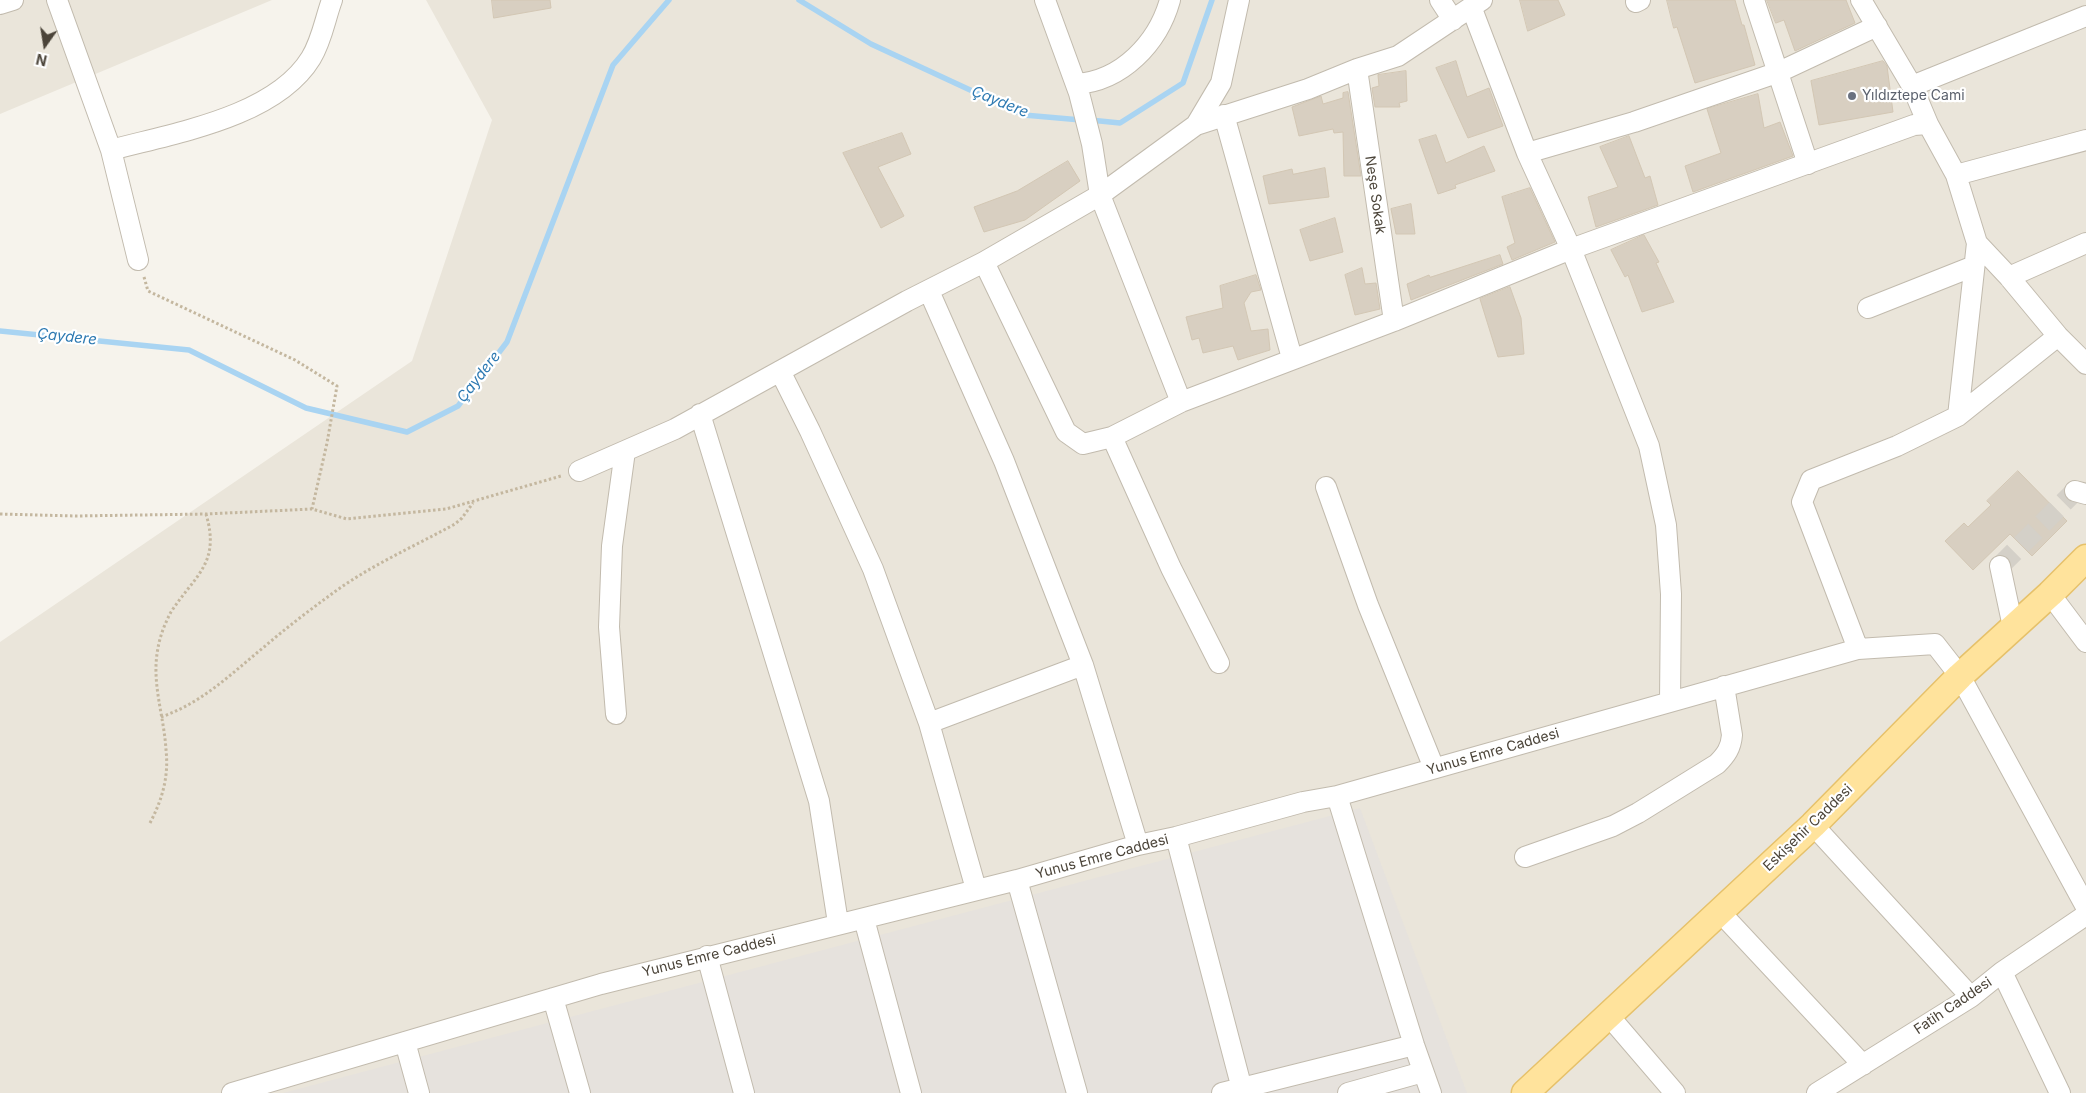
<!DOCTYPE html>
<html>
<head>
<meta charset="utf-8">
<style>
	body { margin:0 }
	#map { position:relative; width:2086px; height:1093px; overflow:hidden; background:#f6f3ec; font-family:Inter,sans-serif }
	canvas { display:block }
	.north { position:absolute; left:20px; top:20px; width:50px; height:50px; -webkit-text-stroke:4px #fff; paint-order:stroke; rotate:193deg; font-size:14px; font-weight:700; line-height:20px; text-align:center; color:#4b4439 }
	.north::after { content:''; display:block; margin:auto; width:18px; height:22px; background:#4b4439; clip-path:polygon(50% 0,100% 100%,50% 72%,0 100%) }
</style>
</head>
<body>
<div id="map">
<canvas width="2086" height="1093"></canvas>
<div class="north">N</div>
</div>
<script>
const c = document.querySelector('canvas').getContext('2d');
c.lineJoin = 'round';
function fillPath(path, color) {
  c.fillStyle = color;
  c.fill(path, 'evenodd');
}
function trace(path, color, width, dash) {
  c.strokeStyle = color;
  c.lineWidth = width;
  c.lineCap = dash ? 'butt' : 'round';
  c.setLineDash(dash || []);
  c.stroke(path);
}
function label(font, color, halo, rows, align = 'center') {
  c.font = font + ' Inter,sans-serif';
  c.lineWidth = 4.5;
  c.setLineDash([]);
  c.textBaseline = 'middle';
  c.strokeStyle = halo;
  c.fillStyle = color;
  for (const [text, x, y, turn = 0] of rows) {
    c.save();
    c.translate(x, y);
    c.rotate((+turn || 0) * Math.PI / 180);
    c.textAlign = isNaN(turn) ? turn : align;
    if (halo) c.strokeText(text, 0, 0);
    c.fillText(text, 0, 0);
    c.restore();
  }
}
const residential = new Path2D(`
	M0,0H272L0,114Z
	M426,0H2086V1093H0V642L412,361L492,120Z`);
const industrial = new Path2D(`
	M1360,808L1467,1093H283Z`);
const stream = new Path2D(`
	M799,0L871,44L1024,115L1081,120
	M1090,120L1120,123L1183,83L1212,0
	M0,331L189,350L306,408L407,432L458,406L507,342L613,65L669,0`);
const building = new Path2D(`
	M492,0H550L551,8L494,18Z
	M1520,0H1558L1565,15L1528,31Z
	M1667,0H1735L1742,25H1744L1755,65L1695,83L1677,27L1674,28Z
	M1767,0H1846L1855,23L1795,51L1784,20L1776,23Z
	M1456,61L1467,97L1489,88L1503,126L1468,138L1436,68Z
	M1883,61L1887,66L1893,112L1819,125L1811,81Z
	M1406,71L1407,101L1399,103L1400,107H1375L1372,88L1379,86L1378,75Z
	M1348,92L1361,176H1344L1343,132L1334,133L1333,129L1299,136L1292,107L1321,96L1323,104L1343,98V93Z
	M1758,94L1764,128L1780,122L1793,156L1693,192L1685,166L1721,153L1707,109Z
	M902,133L911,154L878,167L904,216L881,228L843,153Z
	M1436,135L1446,163L1484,146L1495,171L1455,185L1456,188L1438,194L1419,140Z
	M1629,136L1645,178L1650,176L1658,205L1596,227L1588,197L1618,187L1600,147Z
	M1068,161L1080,181L1025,220L984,232L974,207L1017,191Z
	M1325,168L1329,197L1269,204L1263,176L1292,169L1293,174Z
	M1530,188L1555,242L1512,260L1507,247L1515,243L1502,197Z
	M1411,204L1415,234H1396L1391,209Z
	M1335,218L1343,252L1310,261L1300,230Z
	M1644,235L1659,262L1656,263L1674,302L1642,312L1628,275L1625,277L1611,250Z
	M1500,255L1503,264L1411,300L1407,284L1429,275L1430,277Z
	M1362,268L1365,284L1376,283L1380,309L1355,315L1345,275Z
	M1256,275L1261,290L1251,292L1244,303L1251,331L1268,329L1270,350L1238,360L1233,346L1203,353L1199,338L1192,340L1186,317L1223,308L1220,286Z
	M1510,287L1521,318L1524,354L1498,357L1480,299Z
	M2018,471L2067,521L2032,556L2010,534L1973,570L1945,541L1964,523L1968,527L1991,505L1987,501Z`);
const minorTunnel = new Path2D(`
	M2000,566L2075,491`);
const path = new Path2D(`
	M144,277L148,291L295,360L337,386L327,443L312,509
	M0,514L75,516L206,514L312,509L347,519L446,509L561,476
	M161,717C202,703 231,674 264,647C285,629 307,612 329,596C367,567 413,547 455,524L462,518L473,503
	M150,823C162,800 169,777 166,750C164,715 151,683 158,648C160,636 165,623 171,612C194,576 221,564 206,514`);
const minor = new Path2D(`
	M57,0L111,150L138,260
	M1045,0L1079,93L1092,144L1100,195L1181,402
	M1440,0L1453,20
	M1754,0L1808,164
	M1861,0L1912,86L1928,124L1956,175L1977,243L2009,277L2058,336L2086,364
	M1636,2L1640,0
	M0,4L13,0
	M1472,9L1527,153L1571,249L1649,446L1666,525L1671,594L1670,701
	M1357,69L1394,321
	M1076,84C1122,81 1158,43 1170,0
	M1912,86L2086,16
	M1224,115L1292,358
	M1196,125L1221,83L1239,0
	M111,150C174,133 275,117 311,58C322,40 325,19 332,0
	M1527,153L1634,122L1779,72L1877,26
	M1956,175L2086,140
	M984,262L1066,432L1083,444L1112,437L1181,402L1394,321L1571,249L1914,125L1928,124
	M2009,277L2086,243
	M929,291L1004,461L1083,665L1138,845
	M1868,308L1974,266
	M780,371L810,431L873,569L929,723L976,889
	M700,414L819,801L838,923
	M1958,416L1977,243
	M1112,437L1171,568L1219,663
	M579,471L675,429L907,301L984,262L1100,195L1196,125L1308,89L1357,69L1398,56L1482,0
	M1326,487L1368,605L1434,768
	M2075,491L2086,494
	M2000,566L2013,627
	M2050,594L2086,642
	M1858,649L1802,502L1811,480L1897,446L1958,416L2058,336
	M616,714L609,627L612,546L625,451
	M929,723L1083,665
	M1337,796L1414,1045L1431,1093
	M1813,825L1971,997
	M1176,837L1242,1089
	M1525,857L1613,826L1638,813L1717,764C1726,755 1731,748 1732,735L1724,686
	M1017,880L1077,1093
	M1719,911L1863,1065
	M864,919L911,1093
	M707,956L744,1093
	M2002,972L2060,1093
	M553,998L580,1093
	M1609,1016L1675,1093
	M405,1042L419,1093
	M232,1093L601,984L1017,880L1138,845L1176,837L1303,802L1337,796L1858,649L1935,644L1960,676L2086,907
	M1222,1093L1414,1045
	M1348,1093L1423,1072
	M1817,1093L1971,997L2002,972L2086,915`);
const major = new Path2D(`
	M1525,1093L1813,825L1960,676L2050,594L2086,558`);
const markers = [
	[1852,96,5,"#6b7280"]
];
const worshipNames = [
	["Yıldıztepe Cami",1862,96]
];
const streetNames = [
	["Neşe Sokak",1375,195,82],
	["Yunus Emre Caddesi",1493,752,-16],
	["Eskişehir Caddesi",1808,828,-44],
	["Yunus Emre Caddesi",1102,857,-15],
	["Yunus Emre Caddesi",709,956,-14],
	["Fatih Caddesi",1953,1006,-34]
];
const waterNames = [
	["Çaydere",1000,102,22],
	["Çaydere",67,337,6],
	["Çaydere",479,377,-52]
];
fillPath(residential, '#eae5da');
fillPath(industrial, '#e6e2dd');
trace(stream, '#a9d4f2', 5.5);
fillPath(building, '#d8cfc1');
trace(building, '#d3c7b4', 1);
trace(minorTunnel, '#d4d0c8', 20, [20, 10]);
trace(minor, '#c2bbae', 22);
trace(major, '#e6c16a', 29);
trace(path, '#c4b79f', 3, [2.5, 2.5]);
trace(minor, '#fff', 20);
trace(major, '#ffe39c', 26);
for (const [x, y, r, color] of markers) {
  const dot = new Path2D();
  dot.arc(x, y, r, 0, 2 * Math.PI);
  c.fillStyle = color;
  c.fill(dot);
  trace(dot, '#fff', 2);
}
label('14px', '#5b616d', '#fff', worshipNames, 'left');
label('14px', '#4b4439', '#fff', streetNames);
label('italic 15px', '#2e7ab2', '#fff', waterNames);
</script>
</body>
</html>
